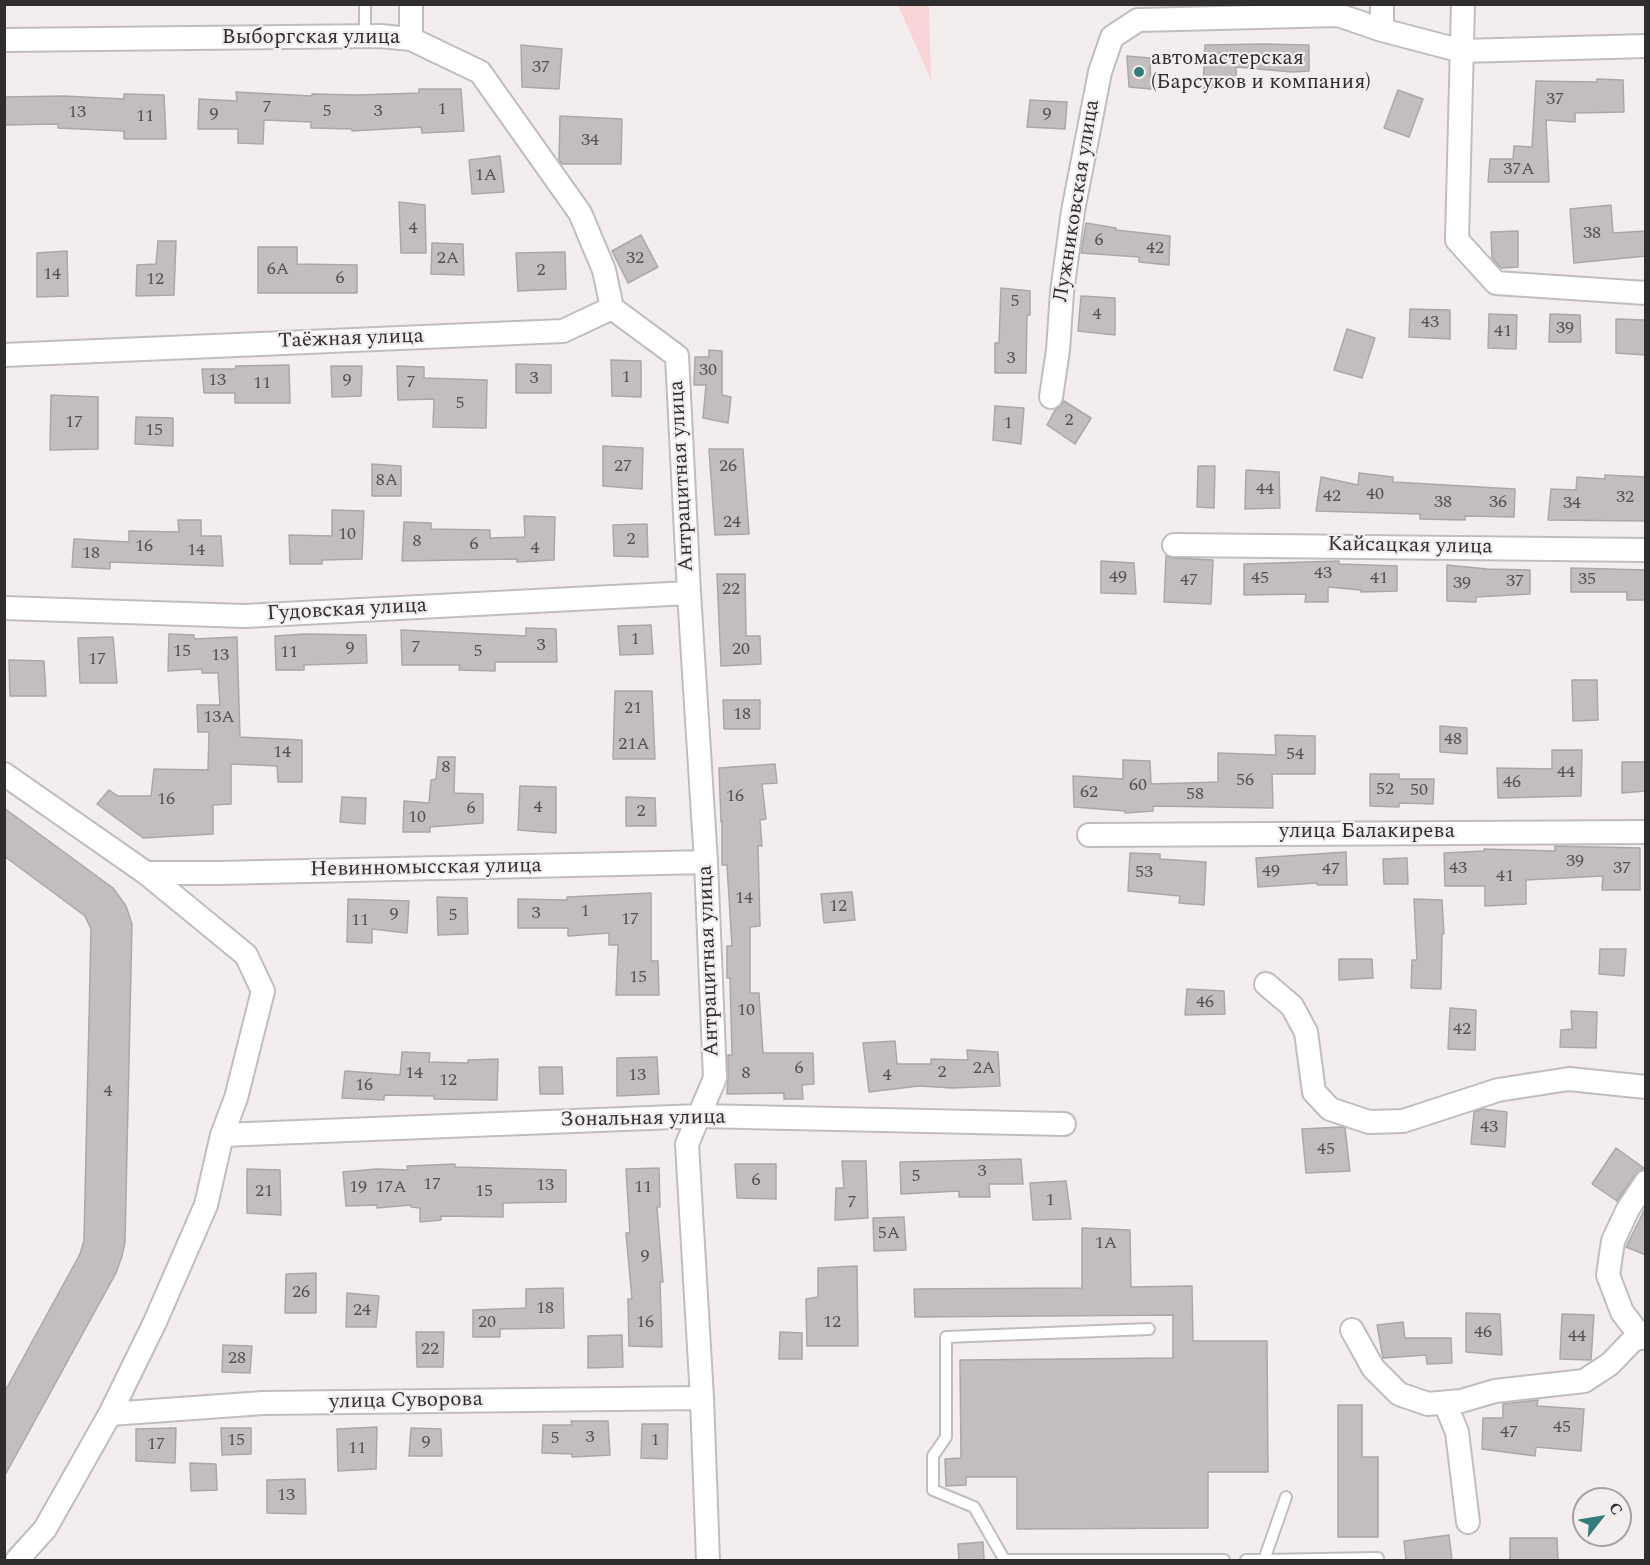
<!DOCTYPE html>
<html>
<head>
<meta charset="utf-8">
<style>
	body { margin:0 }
	#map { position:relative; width:1650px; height:1565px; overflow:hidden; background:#f3edee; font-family:Spectral,serif }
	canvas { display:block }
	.frame { position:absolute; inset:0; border:6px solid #2f2d2d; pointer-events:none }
	.north { position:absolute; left:1572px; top:1487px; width:60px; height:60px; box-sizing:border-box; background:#f3edee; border:2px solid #a5a0a1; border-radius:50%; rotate:59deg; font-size:16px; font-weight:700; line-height:24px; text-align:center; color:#2f2d2d }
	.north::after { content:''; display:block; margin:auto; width:21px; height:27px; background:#337c7b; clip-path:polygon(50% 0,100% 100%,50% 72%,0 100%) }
</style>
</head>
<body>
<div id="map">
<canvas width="1650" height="1565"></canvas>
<div class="frame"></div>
<div class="north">С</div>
</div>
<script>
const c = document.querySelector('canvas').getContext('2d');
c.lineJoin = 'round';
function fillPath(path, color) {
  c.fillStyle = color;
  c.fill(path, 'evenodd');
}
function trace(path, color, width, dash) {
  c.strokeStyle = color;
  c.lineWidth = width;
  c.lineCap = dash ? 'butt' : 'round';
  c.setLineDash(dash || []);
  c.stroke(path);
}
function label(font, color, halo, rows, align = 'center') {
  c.font = font + ' Spectral,serif';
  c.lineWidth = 4.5;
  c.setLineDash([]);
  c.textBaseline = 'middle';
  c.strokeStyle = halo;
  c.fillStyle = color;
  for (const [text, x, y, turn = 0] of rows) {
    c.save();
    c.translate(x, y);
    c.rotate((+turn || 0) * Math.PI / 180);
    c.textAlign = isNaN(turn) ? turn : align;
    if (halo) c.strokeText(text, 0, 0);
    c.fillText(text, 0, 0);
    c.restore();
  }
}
const green = new Path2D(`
	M898,5H929L931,80Z`);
const building = new Path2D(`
	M1264,44L1309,45V71L1292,72L1236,67V88H1203L1205,45Z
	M521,45L562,49L559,89L522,87Z
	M1127,56L1150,58L1151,89L1129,87Z
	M1597,79L1623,80L1624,112L1575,113V122L1546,120L1549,182H1488L1490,159H1513L1514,146L1532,147L1536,81L1597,82Z
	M419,89H461L464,131L422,133L421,127L352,131V129L311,128V122L264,120L263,144L238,143V129H198L199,99L237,101L236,92L312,96V94L358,95L419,93Z
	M1398,90L1423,99L1409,137L1384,128Z
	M124,94L164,95L166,139H124V131L58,128V124L4,125V97L64,96L124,99Z
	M1030,100L1067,102L1065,129L1027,127Z
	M560,116L622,119L621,164H562L559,160Z
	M500,156L504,192L472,194L469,160Z
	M399,202L425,205L426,253H401Z
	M1611,205L1613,233L1646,231V256L1574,263L1570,209Z
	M1086,223L1116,228V230L1170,236L1169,265L1139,262V257L1081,253Z
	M1518,231V267L1501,268L1492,258L1491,232Z
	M641,235L658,267L628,283L612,251Z
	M158,241H176L174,295L136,296L137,265L156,264Z
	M432,243L463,244L464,275L431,274Z
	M258,247H297V264L357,265V293H258Z
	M67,251L68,296L37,297V253Z
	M565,252L566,289L518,291L516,253Z
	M1001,288L1030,291V315H1027L1026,373H995V343H999Z
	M1081,296L1115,298V335L1078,331Z
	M1410,309L1450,310V339L1409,337Z
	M1489,314L1517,315L1516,349L1488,348Z
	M1550,314L1580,315L1581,342H1549Z
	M1616,319L1645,320V355L1616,353Z
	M1347,329L1375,338L1362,378L1334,370Z
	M709,350L722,351V395L731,397L728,423L703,418L706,385H694L695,357H709Z
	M611,360L641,361V397L612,396Z
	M516,364L551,365V393H516Z
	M289,365L290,403H235V393H204L202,369H235L236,366Z
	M331,366H362L361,396L332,397Z
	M397,366L424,367V378L487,380L486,428L433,427L434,399L398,400Z
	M51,395L98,397V449L50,450Z
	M1064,401L1091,418L1075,444L1047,425L1055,410L1061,406Z
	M995,406L1024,408L1021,444L993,440Z
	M136,417L173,418V446L135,444Z
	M603,446L643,448L642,489L603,486Z
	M709,449H743L749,534L715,535Z
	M372,464L401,466V496H372Z
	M1198,466H1215L1214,508L1197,507Z
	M1246,470L1279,472L1280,508L1245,509Z
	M1359,473L1393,477V482L1515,489L1514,517L1465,516V520L1420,519V514L1316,511L1321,477L1358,485Z
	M1605,475L1646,477V521L1548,520L1551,489L1576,490L1577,477L1605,479Z
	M332,510L364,511L362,559L322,560V564H290L289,535L332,536Z
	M524,516L555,517L554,560L517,562V559L402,561L404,522L431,523V529L490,530V538L525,537Z
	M178,520H201V536H221L223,566L110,562V569L72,567L74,539L129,542V531L179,532Z
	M647,524L648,557L614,556L613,525Z
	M1166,556L1174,558L1213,560L1211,604L1164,602Z
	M1101,561L1134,563L1136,594L1101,593Z
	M1339,561V564L1397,566V591L1361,592V590L1328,587V602H1305L1306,594L1244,595V564Z
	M1447,565L1487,569L1530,570V594L1476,597V602L1447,601Z
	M1571,568L1646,570V600H1627V592H1571Z
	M717,574H745L746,636H760L761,664L721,666Z
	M651,625L653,654L620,655L618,626Z
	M526,628L556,629L557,662H495V671L459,670L460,665H402L401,630L526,636Z
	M169,634L194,635V639L237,637L240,737L302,740V782H278L277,766L231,764V804L213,805V834L143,838L97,804L109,790L118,796H151L154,769L208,770L209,732H198L197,705H220L218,673H202V669L168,671Z
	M305,634L366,635L367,663L304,665V670H276L275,636Z
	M113,637L117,683H80L78,638Z
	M9,660L44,661L46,696H10Z
	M1572,680H1597L1598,720L1573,721Z
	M615,691H652L655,759H613Z
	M723,700H760V729H724Z
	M1440,726L1467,728V754L1440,752Z
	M1275,735L1315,736V774H1272L1273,808L1153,806V811L1125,813V811L1074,807L1073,776L1123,779V760L1150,761L1151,784L1218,782V753L1276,755Z
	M1552,750H1582L1581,796L1498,798L1497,768L1552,769Z
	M438,757H455L454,793L483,794V823L430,827V832H403L404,801L429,803L431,780L436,779Z
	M1622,762H1646V791L1622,793Z
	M775,764L777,783L762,784L766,819L760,820L762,846H758L760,926L750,927V993H759L763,1053H813L814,1084L802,1085L803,1099H784V1093L727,1094L728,1077V1055H732L730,978H727V946H732L727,865H722V821L721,822L719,768Z
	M1370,774H1399V779H1434L1433,804L1399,803V807L1370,806Z
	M520,786L556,787V833L518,830Z
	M342,797L366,798L365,824L340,822Z
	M626,797L655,798L656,826H626Z
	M4,808L113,888L126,906L132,924L125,1242L122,1256L116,1273L4,1477V1393L80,1254L84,1241L91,929L85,916L4,856Z
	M1555,846L1640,848V890H1602L1603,876L1526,880V904L1485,906V886H1445L1444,853L1484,851V849L1555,851Z
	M1346,852L1347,885H1317V883L1258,887L1256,858Z
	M1130,853L1160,854V859L1206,862L1204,905L1179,903L1180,896L1128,891Z
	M1407,858L1408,884H1384L1383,859Z
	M852,892L855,920L824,923L821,894Z
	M651,893V961H658L659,995H616L618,945H609V933L568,936V928H518V899L567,900V897Z
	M437,897L467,898L468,934L438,935Z
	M348,899L409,901L407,933L372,929V943L347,942Z
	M1414,899L1442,900L1444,934H1442L1441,989L1411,988L1412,960H1417Z
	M1600,949H1626L1624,976L1599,974Z
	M1339,959H1372L1373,978L1339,980Z
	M1187,989L1224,991L1225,1014L1185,1015Z
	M1450,1008L1476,1010L1475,1050L1448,1049Z
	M1571,1011L1597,1012L1596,1048L1560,1047L1561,1030L1572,1029Z
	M895,1041L897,1064H931V1059L968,1060L967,1050L998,1052L1000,1086L953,1088L919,1086L869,1092L863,1043Z
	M402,1052L430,1053L429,1062L468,1063V1060L498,1059L497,1100L434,1099V1096L384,1095V1100L342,1098L345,1071L400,1075Z
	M657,1057L659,1094L617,1096V1058Z
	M539,1067H562L563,1094H540Z
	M1482,1109L1507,1112L1505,1147L1471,1144L1474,1112Z
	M1342,1127L1345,1128L1350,1171L1306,1173L1302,1129Z
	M1616,1148L1644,1168L1635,1175L1617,1201L1592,1184Z
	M1021,1159L1023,1184H989L990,1197H959V1191L901,1194L900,1162Z
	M842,1161H866L868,1218L835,1220L836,1188H844Z
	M455,1164V1167L566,1170V1202L503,1203V1217L441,1216V1220L420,1222V1208L411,1207V1205L377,1208V1205L346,1206L343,1172L376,1169L408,1170L407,1166Z
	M735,1164H776V1199L737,1198Z
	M659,1168L660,1207H657L663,1282H660L662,1347L629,1346L628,1299H632L626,1233H630L626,1169Z
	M247,1169L280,1170L281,1215L247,1213Z
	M1066,1181L1071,1219L1033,1220L1030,1183Z
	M1646,1207V1255L1626,1247Z
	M904,1217L906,1250L874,1251L873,1218Z
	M1082,1228L1130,1230L1131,1287L1192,1286L1193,1341H1267L1268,1472H1208V1528L1017,1529V1477H966V1485L946,1486L945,1459L961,1458L960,1360L1173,1358V1315L915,1317L914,1289L1082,1288Z
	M857,1266L858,1346H807L806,1299L818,1297V1268Z
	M316,1273V1313H285L286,1274Z
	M563,1288L564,1328L500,1329V1337H473V1310L526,1308V1289Z
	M347,1293L379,1296L376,1327H346Z
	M1466,1313L1500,1314L1502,1355L1466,1352Z
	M1562,1314L1594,1315L1591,1360L1560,1359Z
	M1403,1322L1405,1338H1451L1452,1363L1427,1364L1426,1355L1383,1358L1377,1325Z
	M416,1332H444L443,1367H417Z
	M780,1332L802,1333V1359H779Z
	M622,1335L623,1367L588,1368V1336Z
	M223,1345L252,1346L250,1373L222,1372Z
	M1538,1400L1537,1406L1584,1409L1581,1451L1536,1447L1535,1456L1482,1449L1483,1418H1503V1404Z
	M1338,1405H1362V1457H1378V1537H1338Z
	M571,1421H608L610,1455L572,1457V1454L542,1453L543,1425H572Z
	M642,1424H668L667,1459L641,1458Z
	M377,1427L376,1469L338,1471L337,1429Z
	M176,1428L175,1463L136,1461V1429Z
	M221,1428H251V1454L222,1455Z
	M411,1428L441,1429L442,1456H409Z
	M190,1463L216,1464L217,1490L191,1491Z
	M305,1479L306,1514L267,1513V1480Z
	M1449,1535L1452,1560H1406L1404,1541Z
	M1510,1538H1557L1558,1560H1510Z
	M983,1542L984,1560H959L958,1544Z`);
const service = new Path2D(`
	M365,4V37
	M1004,1559L974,1507L933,1490V1456L946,1437V1337L1149,1329
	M1004,1560H1224
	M1246,1560H1264L1286,1497
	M1264,1560L1378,1558V1560`);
const minor = new Path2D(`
	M1382,4V30
	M1463,4L1457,240L1496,283L1646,293
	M1138,20L1338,15L1382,30L1462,51L1646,46
	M411,39V4
	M4,40L380,36L411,39L480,72L580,213L604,270L612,308
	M4,355L563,331L612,308L677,356L689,593L706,862L715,1078L687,1144L702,1398L708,1560
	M1051,397L1058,350L1062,292L1073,211L1100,72L1112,37L1138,20
	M1174,545L1646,550
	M4,608L245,616L689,593
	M4,774L146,873L246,955L263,991L236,1098L222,1135L206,1205L155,1322L110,1414L45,1529L17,1560
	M1089,835L1646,832
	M146,873H218L706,862
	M1266,984L1292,1006L1306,1032L1314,1092L1330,1109L1369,1122L1403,1121L1498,1090L1569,1079L1646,1087
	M222,1135L699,1116L1064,1124
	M1352,1330L1373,1368L1399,1394L1428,1404L1461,1401L1495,1391L1584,1381L1610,1364L1633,1340L1646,1336
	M1642,1338L1622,1312L1608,1275L1613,1241L1628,1209L1646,1182
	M1445,1403L1457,1432L1468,1522
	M110,1414L263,1403L702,1398`);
const markers = [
	[1139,72,6,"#337c7b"]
];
const numberNames = [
	["37",541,68],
	["37",1555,100],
	["7",267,108],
	["1",442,110],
	["5",327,112],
	["3",378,112],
	["13",77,113],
	["9",214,115],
	["9",1047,115],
	["11",145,117],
	["34",590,141],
	["37А",1519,170],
	["1А",486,176],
	["4",413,229],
	["38",1592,234],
	["6",1099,241],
	["42",1155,249],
	["2А",448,259],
	["32",635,259],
	["6А",278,270],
	["2",541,271],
	["14",52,275],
	["6",340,279],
	["12",155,280],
	["5",1015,302],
	["4",1097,315],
	["43",1430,323],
	["39",1565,329],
	["41",1503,332],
	["3",1011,359],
	["30",708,371],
	["1",626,378],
	["3",534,379],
	["13",217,381],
	["9",347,381],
	["7",411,383],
	["11",262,384],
	["5",460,404],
	["2",1069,421],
	["17",74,423],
	["1",1008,424],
	["15",154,431],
	["27",623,467],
	["26",728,467],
	["8А",387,481],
	["44",1265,490],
	["40",1375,495],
	["42",1332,497],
	["32",1625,498],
	["38",1443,503],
	["36",1498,503],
	["34",1572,504],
	["24",732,523],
	["10",347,535],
	["2",631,540],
	["8",417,542],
	["6",474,545],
	["16",144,547],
	["4",535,549],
	["14",196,551],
	["18",91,554],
	["43",1323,574],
	["49",1118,578],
	["45",1260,579],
	["41",1379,579],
	["35",1587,580],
	["47",1189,581],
	["37",1515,582],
	["39",1462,584],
	["22",731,590],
	["1",635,640],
	["3",541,646],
	["7",416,648],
	["9",350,649],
	["20",741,650],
	["15",182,652],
	["5",478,652],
	["11",289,653],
	["13",220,656],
	["17",97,660],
	["21",633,709],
	["18",742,715],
	["13А",219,718],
	["48",1453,740],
	["21А",634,745],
	["14",282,753],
	["54",1295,755],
	["8",446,768],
	["44",1566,773],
	["56",1245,781],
	["46",1512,783],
	["60",1138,786],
	["52",1385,790],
	["50",1419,791],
	["62",1089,793],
	["58",1195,795],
	["16",735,797],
	["16",166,800],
	["4",538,808],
	["6",471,809],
	["2",641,812],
	["10",417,818],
	["39",1575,862],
	["43",1458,869],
	["37",1622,869],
	["47",1331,870],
	["49",1271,872],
	["53",1144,873],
	["41",1505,877],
	["14",744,899],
	["12",838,907],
	["1",585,912],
	["3",536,914],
	["9",394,915],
	["5",453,916],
	["17",630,920],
	["11",360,921],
	["15",638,978],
	["46",1205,1003],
	["10",746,1011],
	["42",1462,1030],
	["6",799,1069],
	["2А",984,1069],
	["2",942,1073],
	["14",414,1074],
	["8",746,1074],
	["13",637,1076],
	["4",887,1076],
	["12",448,1081],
	["16",364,1086],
	["4",108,1092],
	["43",1489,1128],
	["45",1326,1150],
	["3",982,1172],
	["5",916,1177],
	["6",756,1181],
	["17",432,1185],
	["13",545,1186],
	["19",358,1188],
	["17А",391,1188],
	["11",643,1188],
	["21",264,1192],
	["15",484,1192],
	["1",1050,1201],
	["7",852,1203],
	["5А",889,1234],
	["1А",1106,1244],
	["9",645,1257],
	["26",301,1293],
	["18",545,1309],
	["24",362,1311],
	["20",487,1323],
	["16",645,1323],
	["12",832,1323],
	["46",1483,1333],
	["44",1577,1337],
	["22",430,1350],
	["28",237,1359],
	["45",1562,1428],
	["47",1509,1433],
	["3",590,1438],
	["5",555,1439],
	["15",236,1441],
	["1",655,1441],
	["9",426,1443],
	["17",156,1445],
	["11",357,1449],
	["13",286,1496]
];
const streetNames = [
	["Выборгская улица",311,39],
	["Лужниковская улица",1078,201,-81],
	["Таёжная улица",351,340,-2],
	["Антрацитная улица",683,476,-93],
	["Кайсацкая улица",1410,547,1],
	["Гудовская улица",347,611,-3],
	["улица Балакирева",1367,833],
	["Невинномысская улица",426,869,-1],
	["Антрацитная улица",710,961,-92],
	["Зональная улица",643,1120,-1],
	["улица Суворова",406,1402,-1]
];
const poiNames = [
	["автомастерская",1151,60],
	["(Барсуков и компания)",1151,84]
];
fillPath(green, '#f9d4d6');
fillPath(building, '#c3bebe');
trace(building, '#aca7a7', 1.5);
trace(service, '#c2bdbd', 14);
trace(minor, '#c2bdbd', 26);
trace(service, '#fff', 10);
trace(minor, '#fff', 22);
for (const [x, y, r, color] of markers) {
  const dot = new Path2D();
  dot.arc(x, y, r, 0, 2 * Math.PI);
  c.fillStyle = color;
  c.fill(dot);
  trace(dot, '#f3edee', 2);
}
label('18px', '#545151', null, numberNames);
label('21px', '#2f2d2d', '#f3edee', streetNames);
label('21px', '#2f2d2d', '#f3edee', poiNames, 'left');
</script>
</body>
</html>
